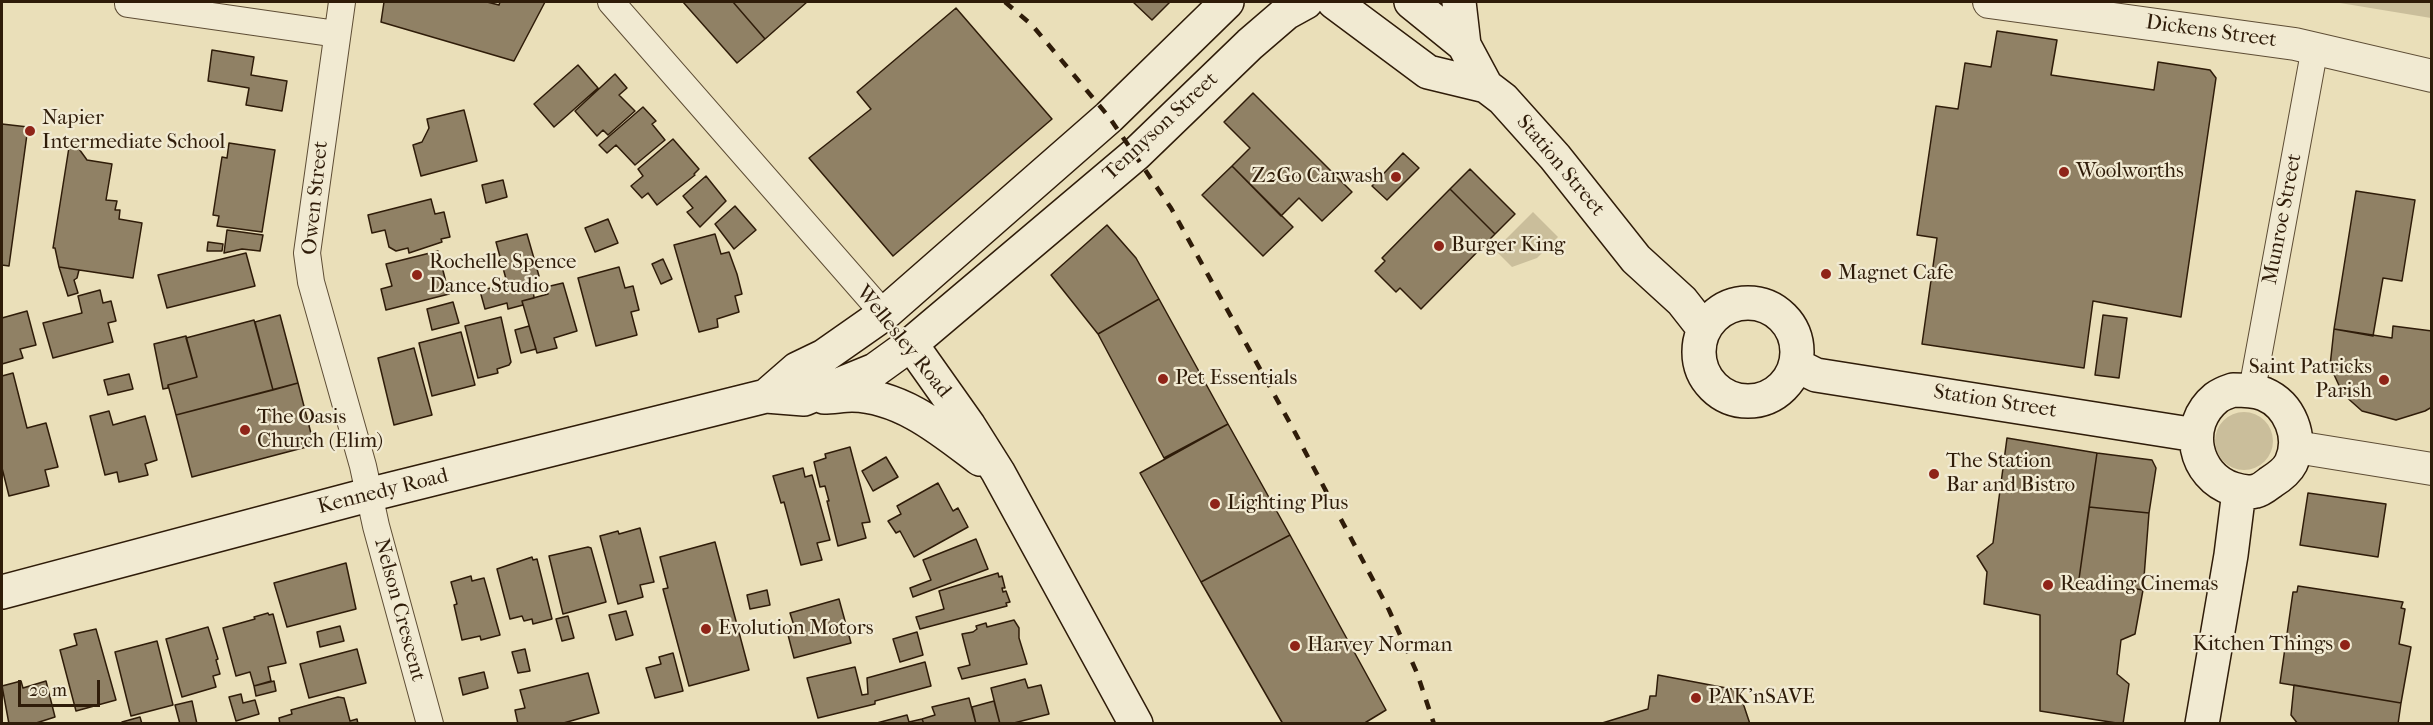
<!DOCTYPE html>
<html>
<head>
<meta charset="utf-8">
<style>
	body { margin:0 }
	#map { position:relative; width:2433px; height:725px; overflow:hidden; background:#eadfb9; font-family:"IM FELL French Canon",serif }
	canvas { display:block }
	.frame { position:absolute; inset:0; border:3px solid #2f1c09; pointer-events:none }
	.scale { position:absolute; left:18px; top:680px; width:82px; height:27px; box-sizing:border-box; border:3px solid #2f1c09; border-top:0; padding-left:8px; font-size:18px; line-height:21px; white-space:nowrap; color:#2f1c09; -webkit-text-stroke:4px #f1ead2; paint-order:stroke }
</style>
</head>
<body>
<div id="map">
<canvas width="2433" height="725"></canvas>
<div class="frame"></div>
<div class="scale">20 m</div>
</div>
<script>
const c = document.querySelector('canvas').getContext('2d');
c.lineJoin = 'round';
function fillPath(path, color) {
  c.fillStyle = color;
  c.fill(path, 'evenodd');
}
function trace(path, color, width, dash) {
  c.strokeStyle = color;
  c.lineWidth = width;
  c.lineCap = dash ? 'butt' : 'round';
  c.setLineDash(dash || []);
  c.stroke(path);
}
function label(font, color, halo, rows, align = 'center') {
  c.font = font + ' "IM FELL French Canon",serif';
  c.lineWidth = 4.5;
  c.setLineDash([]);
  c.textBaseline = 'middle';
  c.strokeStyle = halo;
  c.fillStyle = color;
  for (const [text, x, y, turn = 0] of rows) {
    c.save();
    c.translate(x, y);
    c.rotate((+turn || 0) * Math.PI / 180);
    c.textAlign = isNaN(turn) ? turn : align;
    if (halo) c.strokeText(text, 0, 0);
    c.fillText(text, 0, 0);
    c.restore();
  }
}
const green = new Path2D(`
	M2334,2H2431V18Z
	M1533,212L1558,237L1537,258L1512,267L1495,250Z
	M2215 441a29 29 0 1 1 58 0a29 29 0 1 1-58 0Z`);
const building = new Path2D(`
	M384,2H487L499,5L500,2H545L514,61L381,22Z
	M683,2H733L765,39L737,63Z
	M733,2H807L765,39Z
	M1133,2H1170L1152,20Z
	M956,8L1052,119L893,256L809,158L871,109L857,92Z
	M1997,31L2057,40L2051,75L2154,90L2158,62L2210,70L2216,78L2181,317L2093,301L2084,368L1922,344L1937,238L1917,235L1936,106L1958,109L1965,63L1991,67Z
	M212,50L254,57L251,75L287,81L282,111L246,105L249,88L208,81Z
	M578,65L598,88L554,127L534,104Z
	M615,74L627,88L619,95L635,111L608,135L603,130L597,136L575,111Z
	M1253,93L1352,192L1322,221L1299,198L1281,216L1232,166L1250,148L1224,122Z
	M643,107L656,121L652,124L665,140L635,165L616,145L607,153L599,145Z
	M464,110L477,161L421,176L413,145L422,142L429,128L427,119Z
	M2,124L28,127L9,266L2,265Z
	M673,139L699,169L694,174L695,175L657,205L648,193L642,198L631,186L643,176L638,169Z
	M70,141L74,142L87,160L112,164L106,200L117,201L115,210H120L119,219L142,223L133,278L59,267L55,248H53Z
	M229,143L275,150L262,232L217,226L219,216L213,215L222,157L227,158Z
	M1403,153L1419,168L1387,200L1372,186Z
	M1232,166L1293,227L1263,256L1202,195Z
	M1470,169L1515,214L1495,234L1450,189Z
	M706,176L726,201L700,227L687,212L693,208L683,196Z
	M503,180L507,197L486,203L482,185Z
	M1450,189L1495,234L1421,309L1400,288L1396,292L1375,271L1385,261L1382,258Z
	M2356,191L2415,200L2402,281L2383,278L2373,336L2334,329Z
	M431,199L435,214L444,212L450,237L441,239L442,242L409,253L408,248L396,251L389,247L385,230L372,233L368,215Z
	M735,206L756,230L734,249L715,224Z
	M608,219L618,243L595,252L585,228Z
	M1107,225L1136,258L1159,299L1098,334L1051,275Z
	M227,230L263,235L260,251L242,249L224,253Z
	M527,234L539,276L532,278L534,298L522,301L523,305L508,309L507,303L485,309L480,291L501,285L500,281L506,279L496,242Z
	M715,234L721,254L729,252L737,274L742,294L735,296L739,312L717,319L718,327L699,332L674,245Z
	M208,242L223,244L222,251H207Z
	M438,251L449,294L386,310L381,289L392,286L386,264Z
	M246,253L255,286L167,308L158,275Z
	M663,259L672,279L661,284L652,264Z
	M59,267L79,270L77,278L74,280L78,293L68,296Z
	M619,267L625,288L633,286L639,310L631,312L637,335L596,346L578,278Z
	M563,283L577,331L554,338L557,348L537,353L522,301L548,294L546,287Z
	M100,290L103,303L111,301L116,321L108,323L113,342L53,358L43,323L82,313L78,296Z
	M1159,299L1228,424L1164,458L1098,334Z
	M453,302L459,323L432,330L427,309Z
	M27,311L36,345L20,349L23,358L2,364V318Z
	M280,315L298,383L273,390L255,322Z
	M2103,315L2127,318L2119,378L2095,375Z
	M501,317L511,362L509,365L497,369L498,373L478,378L465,326Z
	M254,320L273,390L176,415L168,385L197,377L186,338Z
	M529,326L536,349L521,353L515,330Z
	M2393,326L2432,331V407L2425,411L2396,420L2362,411L2343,394L2330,366L2334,329L2392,338Z
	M461,332L475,385L432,396L419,343Z
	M186,336L197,377L168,385V388L163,389L154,344Z
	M414,348L432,415L394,425L378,358Z
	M13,373L27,428L46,423L58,467L45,470L49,486L9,496L2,468V376Z
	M129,374L133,389L108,395L104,380Z
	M298,383L314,445L192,477L176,415Z
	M109,411L113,425L145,416L157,460L145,464L148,475L119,482L117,472L105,475L90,416Z
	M1228,424L1290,535L1201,582L1140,473Z
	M2007,438L2097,453L2079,579L2143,590L2135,634L2121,640L2117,674L2129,684L2123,724L2040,711V615L1984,604L1987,572L1977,556L1993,543Z
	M850,447L870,522L862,523L866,538L838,546L827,501H829L825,486L820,487L814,462L826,458L825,454Z
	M2097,453L2152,460L2156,468L2149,513L2089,507Z
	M886,457L898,477L873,491L862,471Z
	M803,468L805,477L812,475L830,540L817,543L822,560L801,565L784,502L781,503L773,476Z
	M938,483L953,511L958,508L968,527L914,557L900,531L896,533L888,521L901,514L897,506Z
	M2308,493L2386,504L2378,557L2300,545Z
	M2089,507L2149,513L2143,590L2079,579Z
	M640,528L654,582L640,585L643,597L618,604L600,536L618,531L619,534Z
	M1290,535L1386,710L1363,724H1283L1201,582Z
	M976,539L988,569L913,597L910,588L931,580L923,560Z
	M715,542L749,670L689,686L663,589L668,588L660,557Z
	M588,547L591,548L606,602L563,614L549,556Z
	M532,557L533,560L537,559L552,619L533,624L532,619L524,621L522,616L510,619L497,569Z
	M346,563L356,609L287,627L274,583Z
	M998,573L999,577L1002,576L1005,588H1002L1003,592L1006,591L1010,602L1006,603L1007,606L920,629L916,617L944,609L939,591Z
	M471,576L472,581L484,578L500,635L481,640L480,636L462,640L454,605L457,604L451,582Z
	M2298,586L2403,602L2401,608L2405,609L2399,644L2411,647L2401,703L2280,683L2293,592H2297Z
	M767,590L770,605L750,609L747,595Z
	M839,599L851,643L794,658L787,631L795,629L790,613Z
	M626,611L633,635L616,640L609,615Z
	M268,613L269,615L273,614L286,663L268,667L271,681L254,686L250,672L236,676L223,628L255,619L254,617Z
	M568,616L574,638L562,641L556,619Z
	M1014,620L1019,628V638L1027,664L962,679L958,668L970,665L962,634L973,632L977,629L976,626L986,623L987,627Z
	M340,626L344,641L320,647L317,632Z
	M208,627L218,659L216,660L220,674L213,676L216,687L182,697L166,639Z
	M96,629L116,700L76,711L60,650L77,645L74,634Z
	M917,632L923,655L900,662L893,639Z
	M157,641L173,705L131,716L115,652Z
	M357,649L366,683L309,698L300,664Z
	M525,649L530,671L518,673L512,652Z
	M673,653L683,691L655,698L646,668L661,664L659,657Z
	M925,662L931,686L875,701V704L818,718L807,678L855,667L862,695L868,694L867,678Z
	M484,672L488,688L463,695L459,678Z
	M588,673L599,713L560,724H518L515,710L525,708L520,690Z
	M1658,675L1742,691V700L1750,724H1599L1648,709L1650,696H1656Z
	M1025,679L1028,688L1041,685L1049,714L1010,724H1000L991,688Z
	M21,681L23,688L46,681L55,717L33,724H9L2,686Z
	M274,681L276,691L256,696L254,686Z
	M2294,685L2401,703L2398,724H2298L2291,715Z
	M241,694L243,703L255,700L259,714L236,721L229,697Z
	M338,697L344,698L350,721L357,719L358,724H280L279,718L292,714L291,710Z
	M969,698L976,724H924L922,719L935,715L932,707Z
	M192,701L197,724H180L175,705Z
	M994,701L1000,724H976L972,707Z
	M907,715L909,722L922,719L924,724H873Z
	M140,717L142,724H122V722Z`);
const minor = new Path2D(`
	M342,2L307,253L311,282L363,466L376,526L430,724
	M611,2L884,314
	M128,4L337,34
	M2252,390L2315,47`);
const tertiary = new Path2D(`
	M1989,2L2295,44L2432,76
	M2296,447L2432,469`);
const secondary = new Path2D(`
	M1334,2L1428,72L1486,86L1503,99L1555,157L1636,259L1682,301L1704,329
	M1411,2L1464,45L1486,86
	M1459,2L1464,45
	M1699 352a49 49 0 1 1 98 0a49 49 0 1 1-98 0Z
	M911,344L969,426L998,472L1136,724
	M1796,365L1816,375L2196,435
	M2233,390C2243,390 2254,390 2264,394C2290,405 2303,437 2291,463C2287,471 2279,477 2271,482C2267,485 2261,490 2256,491C2249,493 2239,491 2233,489C2194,476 2183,425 2216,398C2221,394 2227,392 2233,390Z
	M766,396L797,369L824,356L884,314L1109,117L1227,2
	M824,397C833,397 843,395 852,395C902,396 943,431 980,459
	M2,592L368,495L766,396L804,399L875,370L911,344L1136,154L1250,44L1286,13L1306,2
	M2202,724L2231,555L2239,491`);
const rail = new Path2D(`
	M1005,2L1032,25L1109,117L1171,208L1291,425L1389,610L1417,673L1434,724`);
const markers = [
	[30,131,6,"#8f2418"],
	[2064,172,6,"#8f2418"],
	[1396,177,6,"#8f2418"],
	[1439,246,6,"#8f2418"],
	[1826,274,6,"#8f2418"],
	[417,275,6,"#8f2418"],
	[1163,379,6,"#8f2418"],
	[2384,380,6,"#8f2418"],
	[245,430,6,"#8f2418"],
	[1934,474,6,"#8f2418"],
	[1215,504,6,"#8f2418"],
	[2048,585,6,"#8f2418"],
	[706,629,6,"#8f2418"],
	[2345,645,6,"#8f2418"],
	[1295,646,6,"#8f2418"],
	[1696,698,6,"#8f2418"]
];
const streetNames = [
	["Dickens Street",2211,32,8],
	["Tennyson Street",1161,127,-43],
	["Station Street",1560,166,50],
	["Owen Street",316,198,-84],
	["Munroe Street",2283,219,-79],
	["Wellesley Road",903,342,51],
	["Station Street",1995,402,9],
	["Kennedy Road",383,492,-14],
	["Nelson Crescent",399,610,75]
];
const poiNames = [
	["Napier",42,119],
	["Intermediate School",42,143],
	["Woolworths",2076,172],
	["Z2Go Carwash",1384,177,"right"],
	["Burger King",1451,246],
	["Rochelle Spence",429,263],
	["Dance Studio",429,287],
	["Magnet Cafe",1838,274],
	["Saint Patricks",2372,368,"right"],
	["Parish",2372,392,"right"],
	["Pet Essentials",1175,379],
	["The Oasis",257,418],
	["Church (Elim)",257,442],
	["The Station",1946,462],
	["Bar and Bistro",1946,486],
	["Lighting Plus",1227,504],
	["Reading Cinemas",2060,585],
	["Evolution Motors",718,629],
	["Kitchen Things",2333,645,"right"],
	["Harvey Norman",1307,646],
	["PAK'nSAVE",1708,698]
];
fillPath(green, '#cabe9b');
fillPath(building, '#908165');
trace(building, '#2f1c09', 1.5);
trace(minor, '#5e4d35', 28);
trace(tertiary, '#5e4d35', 34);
trace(secondary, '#2f1c09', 36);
trace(minor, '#f1ead2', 26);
trace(tertiary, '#f1ead2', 32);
trace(secondary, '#f1ead2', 33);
trace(rail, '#2f1c09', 4.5, [10, 10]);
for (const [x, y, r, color] of markers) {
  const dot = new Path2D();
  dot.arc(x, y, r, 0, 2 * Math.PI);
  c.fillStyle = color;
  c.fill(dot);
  trace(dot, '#f1ead2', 2);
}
label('21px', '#2f1c09', '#f1ead2', streetNames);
label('21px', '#2f1c09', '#f1ead2', poiNames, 'left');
</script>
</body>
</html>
